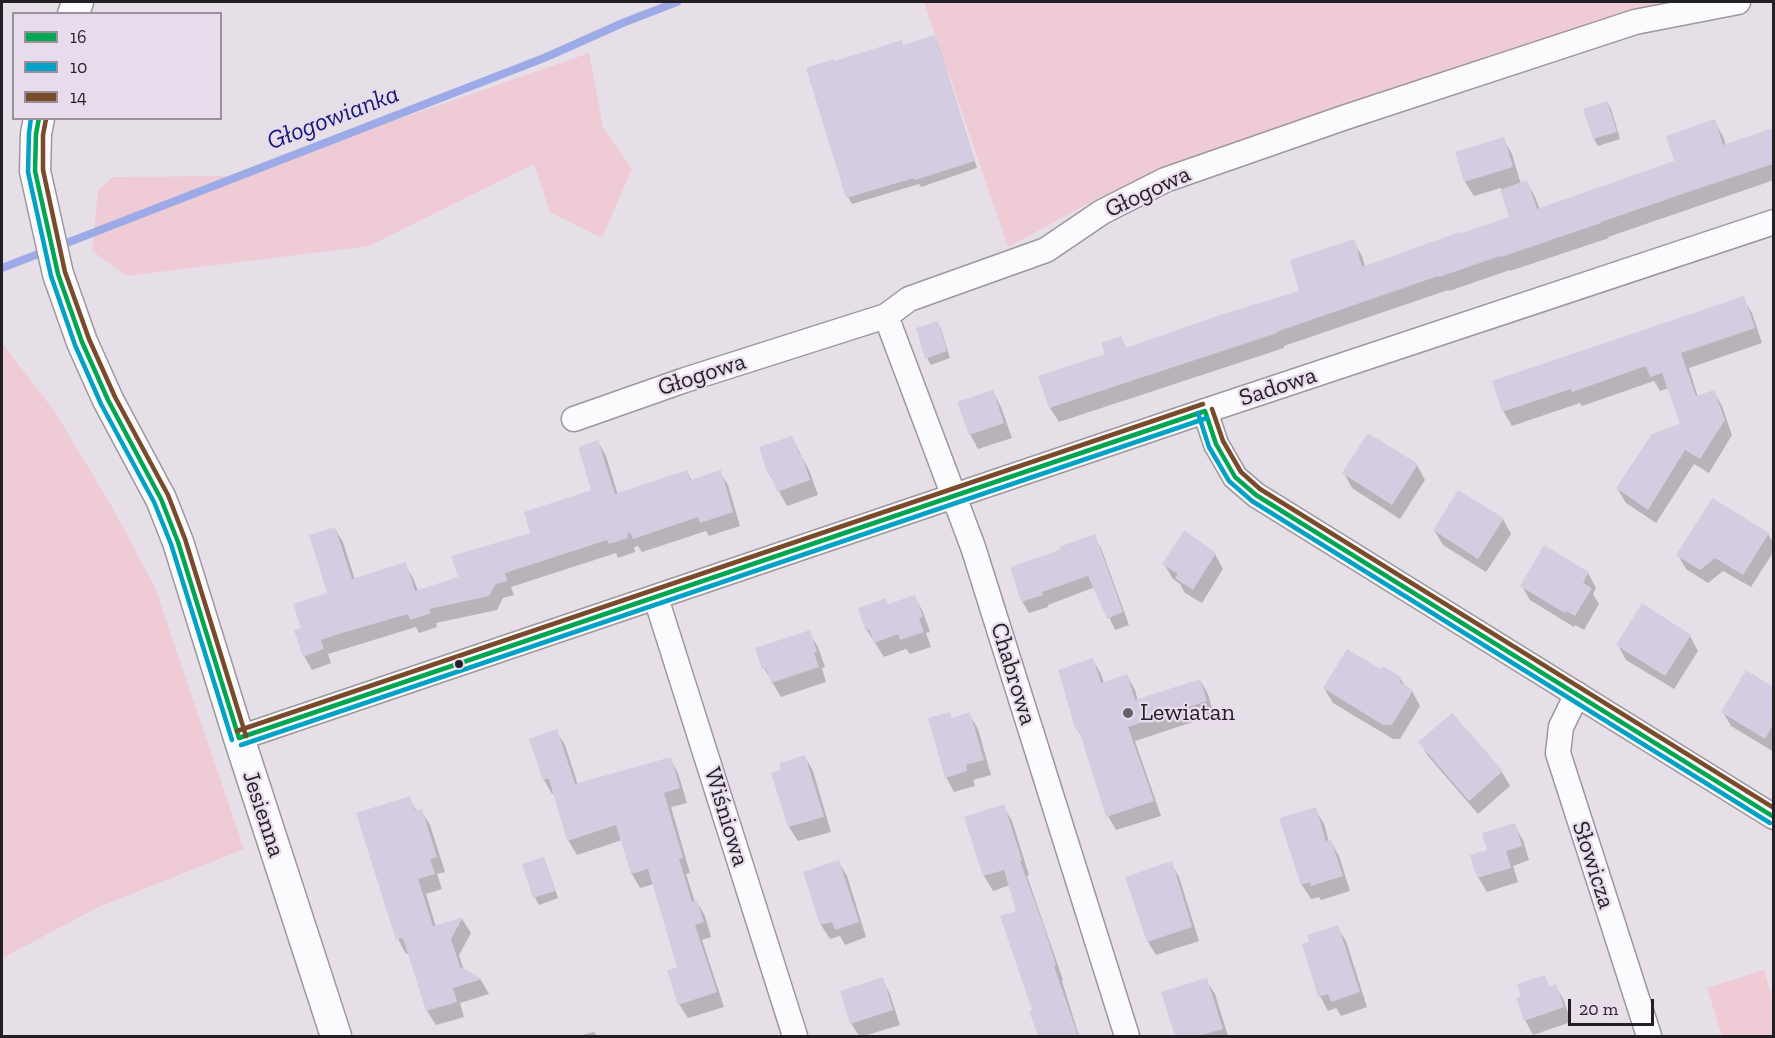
<!DOCTYPE html>
<html>
<head>
<meta charset="utf-8">
<style>
	body { margin:0 }
	#map { position:relative; width:1775px; height:1038px; overflow:hidden; background:#e6dfe8; font-family:"Zilla Slab",serif }
	canvas { display:block }
	.frame { position:absolute; inset:0; border:3px solid #231f25; pointer-events:none }
	.legend { position:absolute; left:12px; top:12px; width:210px; height:108px; box-sizing:border-box; background:#e8dbec; border:2px solid #99909c; margin:0; padding:8px 10px; list-style:none; font-size:18px; color:#231f25 }
	.legend li { display:flex; align-items:center; gap:12px; height:30px }
	.legend b { width:30px; border:2px solid #99909c }
	.scale { position:absolute; left:1568px; top:999px; width:86px; height:27px; box-sizing:border-box; border:3px solid #231f25; border-top:0; padding-left:8px; font-size:18px; line-height:21px; white-space:nowrap; color:#231f25; -webkit-text-stroke:4px #e8dbec; paint-order:stroke }
</style>
</head>
<body>
<div id="map">
<canvas width="1775" height="1038"></canvas>
<div class="frame"></div>
<ul class="legend">
<li><b style="height:8px;background:#00a651"></b>16</li>
<li><b style="height:8px;background:#02a2c6"></b>10</li>
<li><b style="height:8px;background:#7a4b2a"></b>14</li>
</ul>
<div class="scale">20 m</div>
</div>
<script>
const c = document.querySelector('canvas').getContext('2d');
c.lineJoin = 'round';
function fillPath(path, color) {
  c.fillStyle = color;
  c.fill(path, 'evenodd');
}
function trace(path, color, width, dash) {
  c.strokeStyle = color;
  c.lineWidth = width;
  c.lineCap = dash ? 'butt' : 'round';
  c.setLineDash(dash || []);
  c.stroke(path);
}
function label(font, color, halo, rows, align = 'center') {
  c.font = font + ' "Zilla Slab",serif';
  c.lineWidth = 4.5;
  c.setLineDash([]);
  c.textBaseline = 'middle';
  c.strokeStyle = halo;
  c.fillStyle = color;
  for (const [text, x, y, turn = 0] of rows) {
    c.save();
    c.translate(x, y);
    c.rotate((+turn || 0) * Math.PI / 180);
    c.textAlign = isNaN(turn) ? turn : align;
    if (halo) c.strokeText(text, 0, 0);
    c.fillText(text, 0, 0);
    c.restore();
  }
}
const green = new Path2D(`
	M924,2H1669L1614,18L1108,193L1008,247Z
	M589,53L603,127L632,169L602,238L550,212L534,164L369,246L127,276L92,251L98,190L113,177L235,176Z
	M2,343L55,412L111,505L154,585L244,849L99,907L2,958Z
	M1764,970L1773,1002V1036H1722L1707,988Z`);
const shadow = new Path2D(`
	M934,36L938,43L977,168L921,187L919,184L852,204L848,197L834,63L904,46Z
	M1607,102L1611,109L1620,139L1598,146L1594,139Z
	M1714,121L1723,136L1726,146L1774,130V180L1608,237L1609,238L1510,271V270L1449,291L1448,290L1284,346V348L1059,422L1050,408L1107,355L1121,338L1127,349L1301,292L1353,241L1362,256L1365,267L1511,218L1501,188L1474,196L1465,182L1503,139L1512,154L1521,184L1527,182L1535,197L1540,210L1675,162Z
	M1743,298L1752,313L1762,343L1689,368L1698,397L1714,392L1722,406L1732,435L1709,473L1694,464L1656,523L1626,503L1617,488L1682,425L1669,388L1660,391L1654,381L1582,406L1580,403L1512,426L1503,411Z
	M937,322L941,329L950,358L931,365L927,358Z
	M993,392L1001,407L1012,438L978,449L970,434Z
	M792,438L809,470L818,495L787,506L770,475Z
	M598,442L606,456L618,495L687,472L692,481L720,472L728,485L740,526L709,536L706,531L642,552L638,546L634,547L635,552L618,558L616,553L511,587L514,595L503,598L497,610L436,623L437,627L419,633L416,627L328,654L331,663L312,670L304,656L303,629L329,594L335,529L343,542L355,580L405,564L413,578L418,591L460,578L532,534L593,491Z
	M1417,465L1425,480L1400,519L1352,488L1344,473Z
	M1503,519L1511,534L1486,572L1443,545L1434,530Z
	M1768,534L1774,544V551L1751,587L1723,571L1708,583L1686,569L1678,555Z
	M1094,536L1101,548L1129,625L1115,630L1095,587L1048,605V607L1029,613L1022,601L1062,551Z
	M1215,554L1223,569L1202,603L1185,593L1180,584L1173,579L1164,564Z
	M1588,573L1596,588L1593,594L1599,604L1584,630L1575,625L1574,627L1530,600L1522,586Z
	M915,597L923,612L930,632L926,633L931,647L910,654L906,649L884,657L866,629Z
	M809,632L818,647L825,667L822,668L826,682L781,697L764,668Z
	M1690,636L1698,651L1674,689L1626,660L1618,645Z
	M1093,660L1101,674L1104,683L1127,676L1135,690L1138,701L1200,680L1208,694L1214,715L1135,741L1161,816L1116,830L1108,816L1084,742L1078,730Z
	M1381,671L1401,679L1406,688L1412,691L1420,706L1400,739H1393L1333,703L1324,688Z
	M1747,672L1774,689V752L1731,726L1723,712Z
	M969,714L978,729L991,775L973,780L975,786L954,792L946,777Z
	M556,731L565,745L578,785L670,759L678,773L687,803L671,807L690,873L686,874L695,902H697L705,916L711,937L702,940L724,1007L688,1018L679,1004V968L654,884L640,888L632,874L622,840L577,855L568,840L554,793L552,794L544,780Z
	M1420,742L1502,772L1510,786L1478,814L1428,756Z
	M805,757L813,771L831,832L798,841L789,827L783,771Z
	M409,798L417,812L421,810L430,825L445,872L437,874L442,889L426,894L436,927L462,919L471,933L459,955L464,971L481,980L489,994L460,1003L464,1017L436,1025L427,1011L409,953L406,954L398,939Z
	M1003,806L1012,821L1029,875L1027,876L1063,980L1062,981L1079,1036H1039L1031,1012L1034,1011L1018,912L1010,885L993,891L984,876L966,818Z
	M1315,809L1324,824L1329,842H1331L1339,856L1350,891L1321,900L1319,897L1311,899L1302,885L1281,819Z
	M1514,825L1523,840L1529,860L1513,866L1518,882L1487,892L1478,877L1489,851Z
	M543,859L547,866L558,898L539,905L535,898L524,865Z
	M838,861L847,876L866,937L845,945L840,936L830,939L821,925L804,873Z
	M1171,863L1179,877L1199,941L1156,955L1148,942Z
	M1337,927L1346,941L1367,1007L1341,1016L1336,1008L1328,1011L1320,996L1311,942Z
	M1544,977L1550,988L1556,986L1564,1001L1571,1022L1533,1035L1525,1020Z
	M882,979L890,994L900,1025L864,1036H859L851,1023Z
	M1206,980L1215,994L1228,1036H1177L1163,993Z
	M594,1032L597,1036H578Z`);
const stream = new Path2D(`
	M2,268L544,58L625,22L677,2`);
const building = new Path2D(`
	M935,35L975,161L915,180L914,178L846,198L806,68L834,59L835,61L902,40L903,45Z
	M1607,101L1617,132L1593,139L1583,109Z
	M1715,119L1723,145L1773,128V164L1697,189L1601,222V223L1501,257L1500,256L1439,277L1438,276L1276,332L1277,333L1049,408L1038,376L1105,354L1101,343L1121,336L1126,348L1217,316L1299,291L1290,260L1354,239L1362,267L1462,231V233L1509,217L1500,190L1527,180L1537,209L1674,161L1666,136Z
	M1504,137L1513,167L1464,182L1455,152Z
	M1744,296L1755,328L1681,353L1696,396L1714,390L1725,420L1700,459L1685,450L1648,510L1616,488L1652,434L1680,424L1662,373L1650,377L1646,366L1572,392L1571,389L1502,412L1492,381Z
	M938,321L947,351L925,359L916,328Z
	M993,390L1004,423L969,435L957,402Z
	M1368,433L1418,464L1392,505L1342,473Z
	M792,436L799,454L801,453L810,480L777,492L771,475H768L759,447Z
	M598,440L615,494L687,470L690,480L721,470L733,512L700,523L698,517L633,539L630,532L627,534L628,538L609,544L607,540L505,573L507,581L496,584L489,596L429,609L431,613L410,620L408,614L345,632L321,640L324,649L303,657L294,630L301,628L293,604L327,593L309,535L335,527L352,579L406,562L415,591L458,577L451,556L530,533L524,512L591,490L578,447Z
	M1458,490L1504,518L1478,559L1433,530Z
	M1712,498L1769,533L1743,575L1715,558L1700,570L1676,555Z
	M1184,530L1216,553L1193,590L1175,578L1178,574L1162,564Z
	M1095,534L1123,612L1107,619L1088,576L1042,592L1043,595L1021,602L1010,567L1060,550L1059,547Z
	M1544,545L1589,572L1583,583L1592,588L1575,616L1566,611L1565,613L1520,586Z
	M915,595L923,617L919,618L924,632L900,640L898,634L874,643L869,629L865,630L858,608L886,598L888,604Z
	M1642,603L1691,635L1665,676L1616,645Z
	M810,630L817,652L814,653L819,667L771,683L766,668L762,669L755,648Z
	M1347,649L1380,669L1383,666L1402,678L1400,682L1413,690L1392,725H1383L1323,688Z
	M1093,658L1101,683L1127,674L1135,700L1200,679L1207,701L1128,727L1154,801L1106,817L1079,730L1076,731L1058,670Z
	M1746,670L1773,687V725L1765,739L1721,712Z
	M950,712L952,718L970,712L984,760L966,765L967,771L945,778L928,718Z
	M1452,713L1503,771L1469,801L1418,742Z
	M557,729L575,784L671,757L680,788L664,793L683,858L679,859L692,902L697,900L704,922L695,925L717,992L678,1005L667,970L677,967L648,869L631,874L616,825L567,841L549,779L543,780L529,739Z
	M805,755L824,817L788,827L771,773L781,770L779,763Z
	M410,796L415,811L422,809L437,857L430,859L435,874L418,879L433,926L463,917L451,939L460,967L482,979L453,988L457,1002L426,1011L403,938L396,940L356,813Z
	M1004,804L1022,860L1020,861L1045,930L1056,965L1054,966L1078,1036H1038L1029,1011L1032,1010L1000,916L1016,911L1004,870L983,876L964,817Z
	M1316,807L1326,841L1331,840L1343,876L1311,886L1310,882L1301,885L1279,818Z
	M1515,823L1522,846L1506,851L1511,868L1477,878L1470,855L1487,850L1482,833Z
	M544,857L555,891L533,898L522,864Z
	M839,860L859,922L835,930L832,922L820,925L803,872Z
	M1172,861L1192,927L1147,942L1125,877Z
	M1338,925L1360,992L1331,1002L1328,994L1318,997L1302,944L1309,942L1307,935Z
	M1545,975L1549,987L1556,984L1564,1007L1524,1021L1516,998L1521,996L1517,984Z
	M883,977L893,1010L850,1024L840,991Z
	M1207,978L1223,1029L1197,1036H1175L1161,992Z`);
const minor = new Path2D(`
	M886,316L973,547L1127,1036
	M1205,411L1216,444L1235,477L1256,495L1774,817
	M574,419L685,380L886,316L909,299L1046,250L1102,212L1165,180L1346,117L1635,22L1738,2
	M656,598L795,1036
	M1577,694L1561,727L1558,753L1649,1036
	M239,738L1205,411L1774,222`);
const tertiary = new Path2D(`
	M73,14L78,2
	M39,118L36,134L35,171L58,274L82,342L108,400L161,499L178,542L239,738L336,1036`);
const bus1 = new Path2D(`
	M39,118L36,134L35,171L58,274L82,342L108,400L161,499L178,542L239,738
	M1205,411L1216,444L1235,477L1256,495L1774,817
	M239,738L1205,411`);
const bus2 = new Path2D(`
	M31,118L29,133L28,172L51,276L75,345L101,404L154,502L171,544L232,740
	M1198,413L1209,447L1229,481L1252,501L1770,823
	M241,745L1207,418`);
const bus3 = new Path2D(`
	M46,119L43,135V170L65,272L89,339L115,397L168,495L185,539L246,736
	M1212,409L1223,441L1241,472L1260,489L1774,808
	M237,731L1203,404`);
const markers = [
	[459,664,5,"#231f25"],
	[1128,713,6,"#676269"]
];
const streetNames = [
	["Głogowa",1148,192,-25],
	["Głogowa",702,375,-18],
	["Sadowa",1278,387,-18],
	["Chabrowa",1013,674,73],
	["Jesienna",263,814,72],
	["Wiśniowa",726,817,73],
	["Słowicza",1593,865,72]
];
const poiNames = [
	["Lewiatan",1140,713]
];
const waterNames = [
	["Głogowianka",333,118,-21]
];
fillPath(green, '#efcbd5');
fillPath(shadow, '#0003');
trace(stream, '#9cabe7', 8);
fillPath(building, '#d4cde1');
trace(minor, '#9c979d', 27);
trace(tertiary, '#9c979d', 33);
trace(minor, '#fbfafc', 24);
trace(tertiary, '#fbfafc', 30);
trace(bus1, '#00a651', 4.5);
trace(bus2, '#02a2c6', 4.5);
trace(bus3, '#7a4b2a', 4.5);
for (const [x, y, r, color] of markers) {
  const dot = new Path2D();
  dot.arc(x, y, r, 0, 2 * Math.PI);
  c.fillStyle = color;
  c.fill(dot);
  trace(dot, '#e8dbec', 2);
}
label('24px', '#231f25', '#e8dbec', streetNames);
label('24px', '#231f25', '#e8dbec', poiNames, 'left');
label('italic 26px', '#141a77', '#e8dbec', waterNames);
</script>
</body>
</html>
